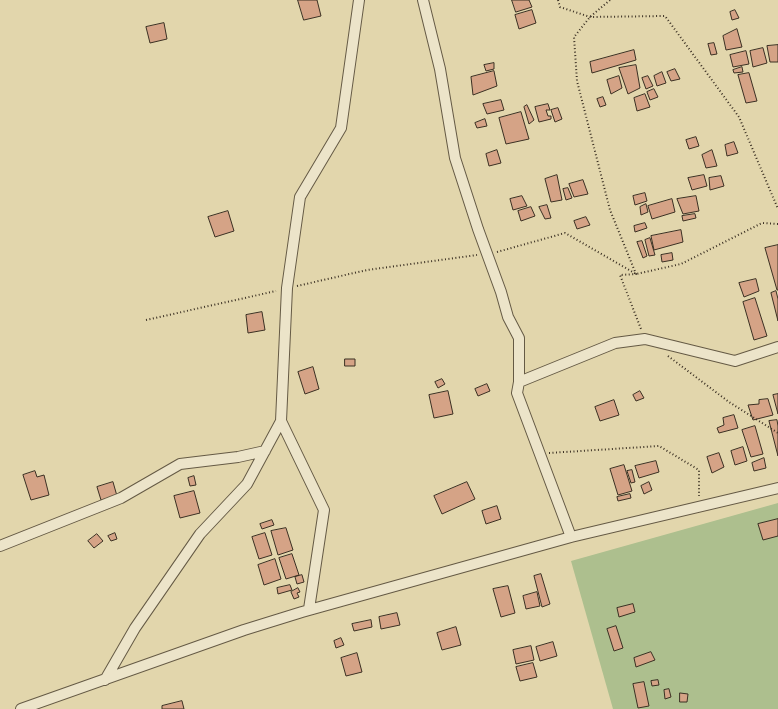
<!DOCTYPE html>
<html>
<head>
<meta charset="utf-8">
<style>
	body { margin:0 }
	canvas { display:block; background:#e2d6ac }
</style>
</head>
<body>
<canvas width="778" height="709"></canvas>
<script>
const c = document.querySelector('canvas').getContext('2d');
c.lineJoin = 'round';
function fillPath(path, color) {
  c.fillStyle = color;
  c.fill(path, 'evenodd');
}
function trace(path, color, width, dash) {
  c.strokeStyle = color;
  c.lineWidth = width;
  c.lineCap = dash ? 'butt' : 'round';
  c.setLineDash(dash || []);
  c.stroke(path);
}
const green = new Path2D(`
	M778,503V709H613L571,561Z`);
const building = new Path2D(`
	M298,0H317L321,16L304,20Z
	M512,0H529L532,7L516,12Z
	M532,10L536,23L519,29L515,15Z
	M735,10L739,18L732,20L730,12Z
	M164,23L167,39L150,43L146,27Z
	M737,29L742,47L726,50L723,36Z
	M714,43L717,54L711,55L708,44Z
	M778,45V62H770L767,46Z
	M763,48L767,63L753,67L750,51Z
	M634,50L636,60L592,73L590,62Z
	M746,51L749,64L733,67L730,55Z
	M494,63V69L486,71L484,65Z
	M636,65L640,88L628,94L619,68Z
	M742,67L743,72L734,73L733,70Z
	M675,69L680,79L671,81L667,72Z
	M494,71L497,86L473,95L471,77Z
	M662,72L666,83L657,86L654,76Z
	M749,73L757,101L746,103L738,75Z
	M619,76L622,88L611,94L607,80Z
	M648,76L653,86L646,89L642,78Z
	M654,89L658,97L650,100L647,92Z
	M645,94L650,107L637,111L634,98Z
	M603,97L606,105L600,107L597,99Z
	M501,100L504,110L487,114L483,104Z
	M548,104L550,110H546L548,116H551V119L539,122L535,107Z
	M527,105L534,120L529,124L524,107Z
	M558,108L562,119L555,122L551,110Z
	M521,112L529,139L506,144L499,118Z
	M485,119L487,126L477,128L475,123Z
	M696,137L699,146L689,149L686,140Z
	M734,142L738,153L727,156L725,145Z
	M497,150L501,163L489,166L486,154Z
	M712,150L717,166L706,168L702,155Z
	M557,175L562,200L551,202L545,179Z
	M704,175L707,186L692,190L688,178Z
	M721,176L724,186L710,190L709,178Z
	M583,180L588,194L574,197L569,184Z
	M568,188L572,198L566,200L563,189Z
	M645,193L647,201L635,205L633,196Z
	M522,196L527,206L513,210L510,199Z
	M696,196L699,211L683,214L677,199Z
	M672,199L675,212L652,219L648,206Z
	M646,204L648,212L641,215L640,207Z
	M547,205L551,218L545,219L539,207Z
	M531,207L535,216L521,221L518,211Z
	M228,211L234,231L215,237L208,217Z
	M695,214L696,218L683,221L682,216Z
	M586,217L590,225L577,229L574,221Z
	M645,223L647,228L635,232L634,226Z
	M681,230L683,242L654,250L651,236Z
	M650,238L655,255L649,256L645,240Z
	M642,241L647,256L643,258L637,242Z
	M778,245V290H777L765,248Z
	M672,253L673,260L662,262L661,255Z
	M756,279L759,291L744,297L739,283Z
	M776,291L778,299V321L771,293Z
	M755,298L767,336L754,340L743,302Z
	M262,312L265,330L248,333L246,315Z
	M345,359H355V366H345Z
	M313,367L319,389L305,394L298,372Z
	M442,379L445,384L438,388L435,382Z
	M487,384L490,391L478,396L475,389Z
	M448,391L453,414L434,418L429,395Z
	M640,391L644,398L636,401L633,395Z
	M778,394V414L773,395Z
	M768,399L773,415L753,420L748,405L759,404V400Z
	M614,400L619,415L600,421L595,407Z
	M734,415L738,428L719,433L717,428L724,425L723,418Z
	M777,420L778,426V456L769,421Z
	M755,426L763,454L751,457L742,430Z
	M743,447L747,461L735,465L731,451Z
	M719,453L724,467L712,473L707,457Z
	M764,458L766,468L754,471L752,463Z
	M656,461L659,472L639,478L635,466Z
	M624,465L632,491L618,495L610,469Z
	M632,470L635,482L631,483L627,471Z
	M35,471L37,477L44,475L49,495L31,500L23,475Z
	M194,476L196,485L190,486L188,478Z
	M113,482L117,496L101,500L97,487Z
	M467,482L475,499L442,514L434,496Z
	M649,482L652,490L644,494L641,486Z
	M194,491L200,513L180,518L174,496Z
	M630,494L631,498L618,501L617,497Z
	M497,506L501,519L486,524L482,511Z
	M778,519V536L763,540L758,524Z
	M272,520L274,525L262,529L260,524Z
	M286,528L293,550L278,555L271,531Z
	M115,533L117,539L111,541L108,536Z
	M265,533L272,555L259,559L252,537Z
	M97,534L103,541L94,548L88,541Z
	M292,554L299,575L286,579L279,558Z
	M275,559L281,579L264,585L258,565Z
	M541,574L550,604L542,607L534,576Z
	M302,575L304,582L297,584L295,577Z
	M290,585L292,590L278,594L277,588Z
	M508,586L515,613L501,617L493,589Z
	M298,588L300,592L297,593L299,597L294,599L291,592Z
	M537,592L540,606L526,609L523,596Z
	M633,604L635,612L619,617L617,608Z
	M397,613L400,625L381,629L379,617Z
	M371,620L372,627L354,631L352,624Z
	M616,626L623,648L614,651L607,629Z
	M456,627L461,645L442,650L437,633Z
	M341,638L344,645L336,648L334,641Z
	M553,642L557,656L540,661L536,647Z
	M531,646L534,660L516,664L513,650Z
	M651,652L655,660L636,667L634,658Z
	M357,653L362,672L346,676L341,658Z
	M533,663L537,677L520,681L516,667Z
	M658,680L659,685L652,686L651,681Z
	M644,682L649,706L638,708L633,684Z
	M669,689L671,697L665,699L664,690Z
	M680,693L688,694L687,702H680Z
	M182,701L184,709H162V706Z`);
const path = new Path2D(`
	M558,0L560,7L590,17L665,16L739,117L778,209
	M610,0L590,17L574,37L577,81L610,210L636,274L620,275L641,329
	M497,252L565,233L636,274L681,264L762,223L778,224
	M297,286L367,270L477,255
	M146,320L276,291
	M668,356L729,402L778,433
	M549,453L659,446L699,470V496`);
const minor = new Path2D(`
	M423,0L440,69L455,158L478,229L501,292L508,317L519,338V382L517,393L571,537
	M519,382L615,343L645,339L735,361L778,347
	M281,421L324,510L309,609
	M0,546L121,498L180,464L238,457L265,451
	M105,680L135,628L200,534L247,484L281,421L287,288L300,197L341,128L359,0
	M21,709L244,630L302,612L571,537L778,488`);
fillPath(green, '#adbf8e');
fillPath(building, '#d5a386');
trace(building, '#3b3023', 1);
trace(minor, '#655a45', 12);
trace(path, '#3b3023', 2, [1, 2.5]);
trace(minor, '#ece4c9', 10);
</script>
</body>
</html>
